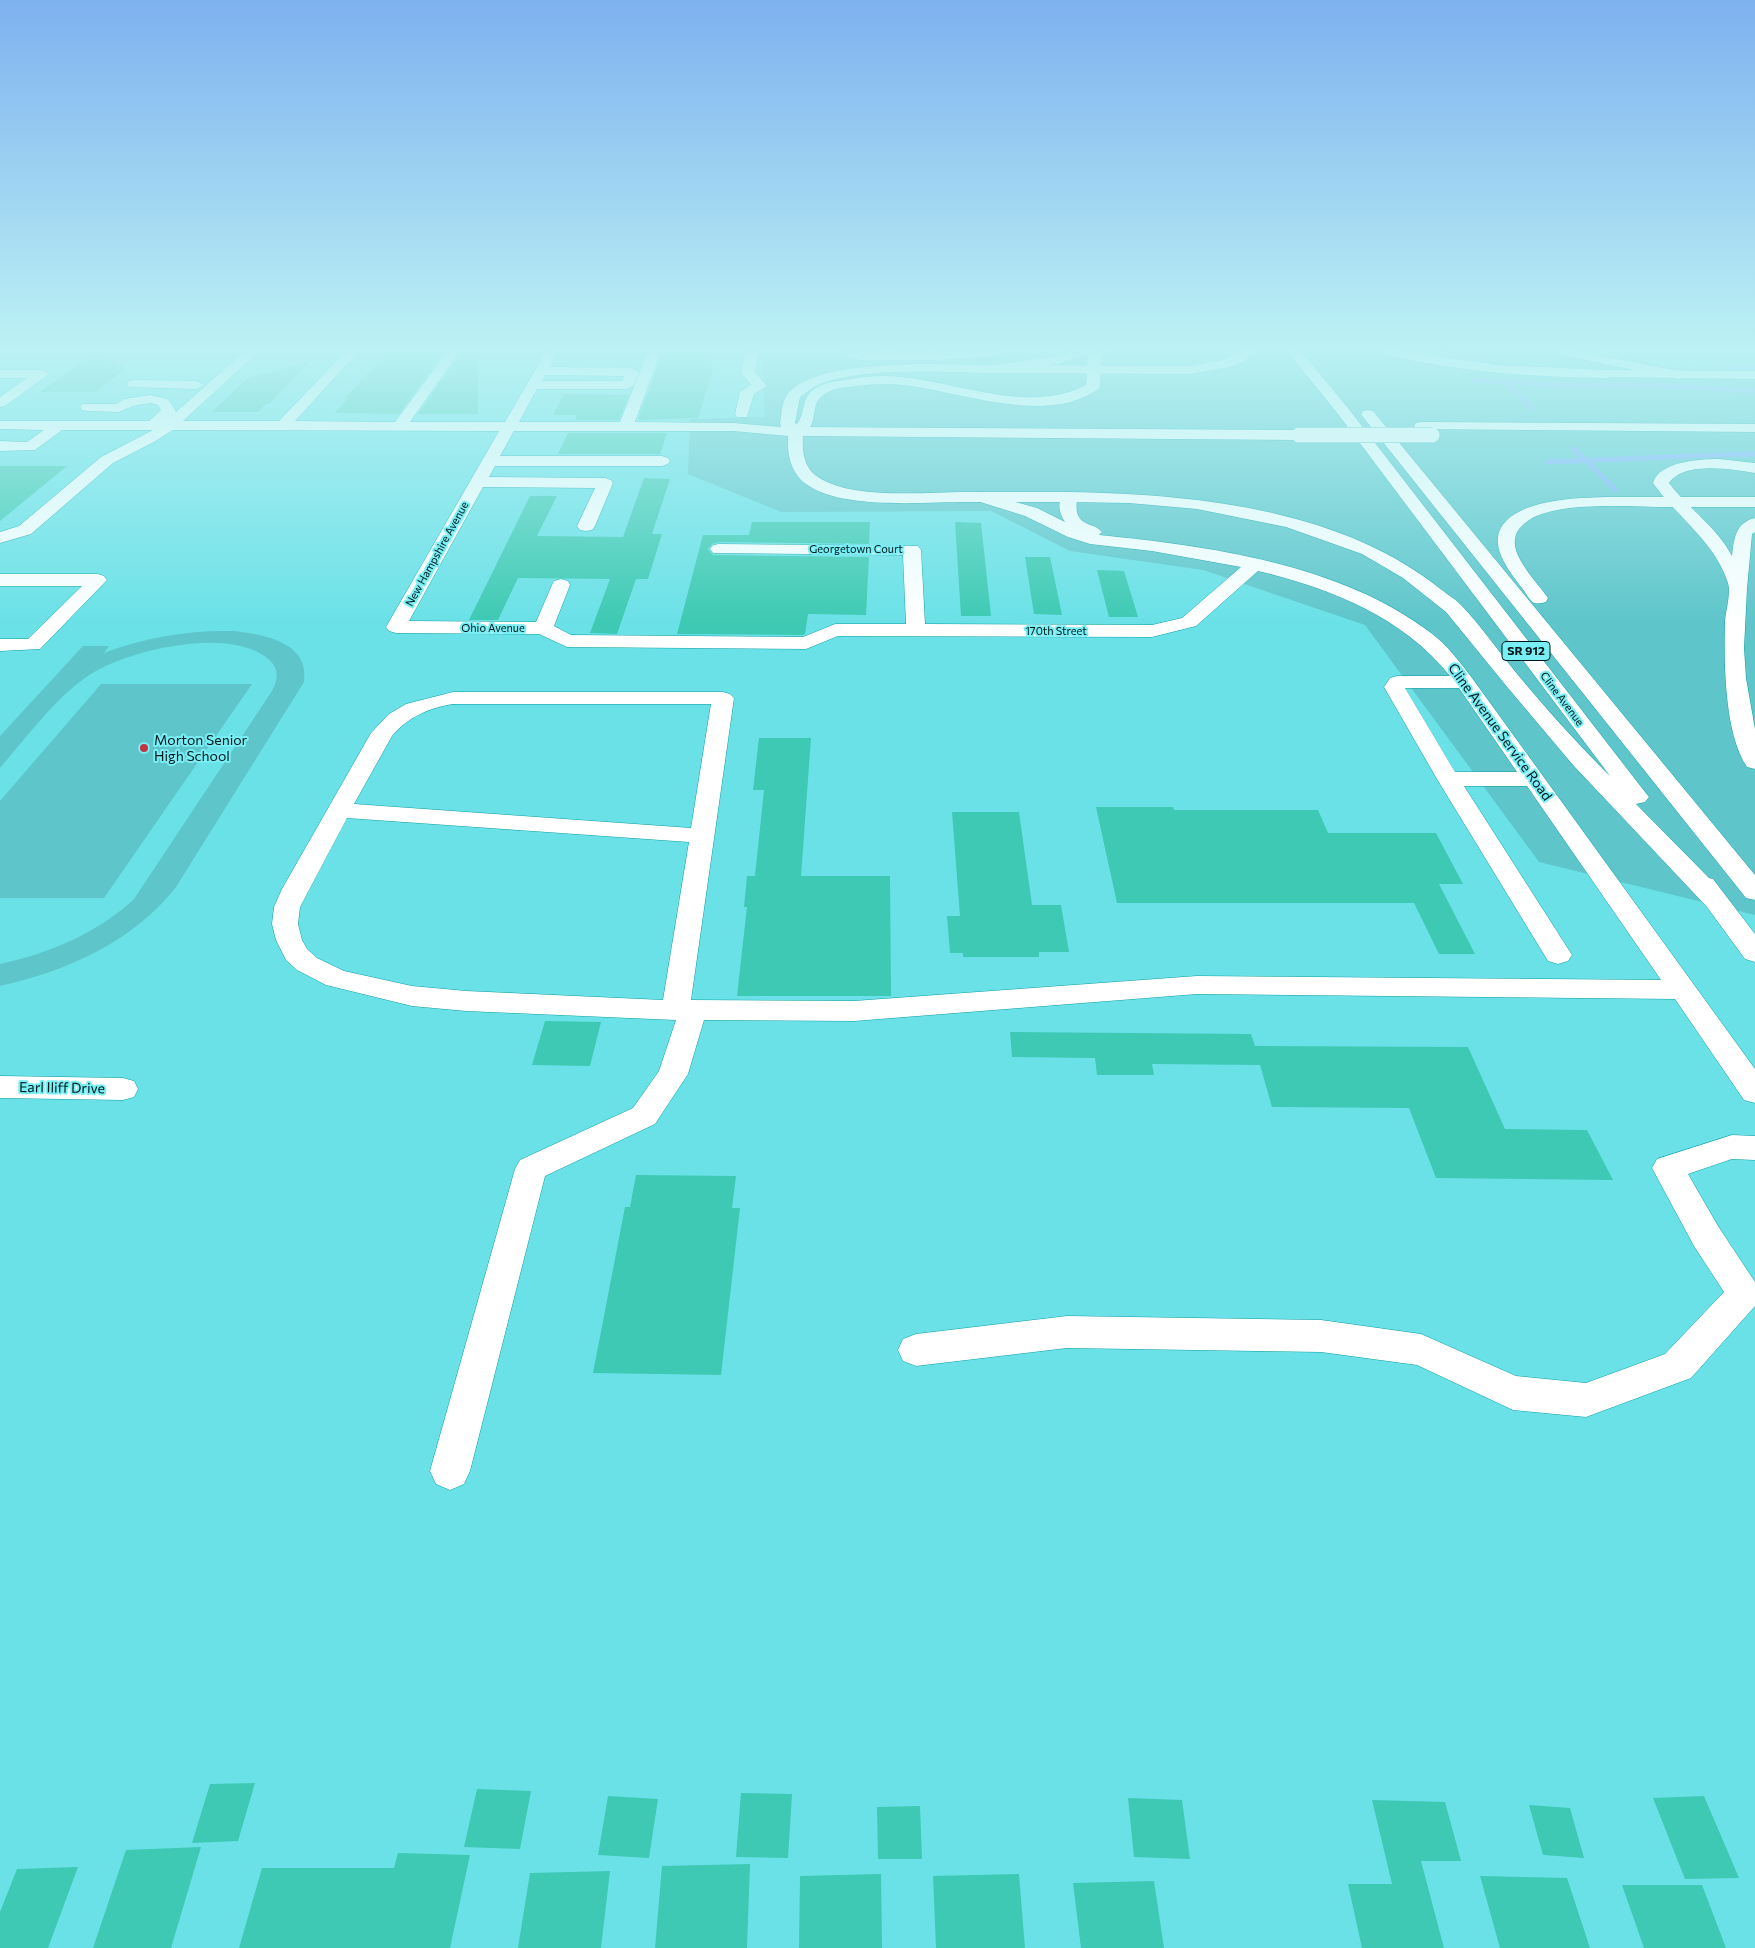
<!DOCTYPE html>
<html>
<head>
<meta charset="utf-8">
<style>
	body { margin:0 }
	canvas { display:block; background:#6ae1e7 }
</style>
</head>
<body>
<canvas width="1755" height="1948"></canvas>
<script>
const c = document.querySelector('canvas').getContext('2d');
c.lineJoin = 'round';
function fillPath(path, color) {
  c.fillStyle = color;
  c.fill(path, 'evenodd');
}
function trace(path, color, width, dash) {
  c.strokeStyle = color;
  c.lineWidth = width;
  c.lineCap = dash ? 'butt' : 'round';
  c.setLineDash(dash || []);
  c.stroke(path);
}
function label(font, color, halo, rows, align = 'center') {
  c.font = font + ' Commissioner,sans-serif';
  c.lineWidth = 4;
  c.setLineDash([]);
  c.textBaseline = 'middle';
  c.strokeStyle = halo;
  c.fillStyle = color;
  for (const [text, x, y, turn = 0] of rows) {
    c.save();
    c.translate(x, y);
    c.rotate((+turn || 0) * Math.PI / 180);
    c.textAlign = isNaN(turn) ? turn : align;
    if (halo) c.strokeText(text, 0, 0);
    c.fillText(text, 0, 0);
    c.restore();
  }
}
const green = new Path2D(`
	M1110,351H1601L1669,367L1755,366V915L1539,862L1365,625L1203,570L1070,551L991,511L781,512L688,474L690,419L765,417L762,360L1109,358Z
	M235,631C264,635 310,642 304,682L176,887C133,942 67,971 0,986V964C50,953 96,934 134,899L272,691C279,678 279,667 267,658C229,627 134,649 96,671C60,691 27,737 0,768V736L83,646H109L104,653C146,637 189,630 235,631Z
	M101,684H252L104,898H0V801Z`);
const stream = new Path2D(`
	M1442,351L1477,358L1486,362
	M1720,367H1755
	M1503,377C1521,389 1603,385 1628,385C1671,386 1713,388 1755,391
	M1475,380L1494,382L1504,380L1532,408
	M1573,448L1615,489
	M1547,462C1616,460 1686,455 1755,454`);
const building = new Path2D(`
	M95,353L127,368L95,392H40Z
	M387,353H444L399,414L335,413L348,398H345Z
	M461,353H477L474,356H478V414H418Z
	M662,354H715L711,367H714L698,418L638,420Z
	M309,362L269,404H266L258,412H212L248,378Z
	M564,394L629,395L619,420H575L577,415H553Z
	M568,433H667L660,454H558Z
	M0,466H67L0,521Z
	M644,478L670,479L652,534H662L648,579H636L617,634L590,633L610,579L518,578L498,620H469L530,496H557L537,536L623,537Z
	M752,522H870L869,544L719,542L712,544L708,549L713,555L869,557L866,615L808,614L805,634L803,635L677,634L703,535H749Z
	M955,522L981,523L991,616H961Z
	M1025,557H1050L1062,615L1034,614Z
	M1097,570L1124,571L1138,617H1109Z
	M759,738H811L801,876H890L891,996H737L747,907H744L747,876H755L764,790H753Z
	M1096,807H1173L1174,810H1318L1328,833H1436L1463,884H1439L1475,954H1439L1414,903H1117Z
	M952,812H1019L1032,905H1061L1069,952H1039V957H963V953H950L947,916H960Z
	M545,1021L601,1022L590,1066L532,1065Z
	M1010,1032L1251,1034L1255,1046L1468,1047L1505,1129L1587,1130L1613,1180L1436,1178L1409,1108L1272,1107L1260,1065L1152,1064L1154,1075H1097L1095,1058L1012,1057Z
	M636,1175L736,1176L732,1208H740L721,1375L593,1373L625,1207H630Z
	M255,1783L238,1841L192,1843L210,1784Z
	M477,1789L531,1791L520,1849L464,1847Z
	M741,1793L792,1794L788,1858L736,1857Z
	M608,1796L658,1799L649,1858L598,1855Z
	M1704,1796L1739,1878L1685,1879L1653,1798Z
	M1128,1798L1182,1800L1190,1859L1134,1857Z
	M1372,1800L1445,1802L1461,1861H1421L1444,1948H1362L1348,1884H1392Z
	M1529,1805L1570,1808L1584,1858L1543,1855Z
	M920,1806L922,1859H878L877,1807Z
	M201,1847L171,1948H93L126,1850Z
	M398,1853L470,1855L450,1948H239L262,1868H394Z
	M750,1864L747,1948H655L662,1866Z
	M78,1867L48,1948H0V1912L17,1869Z
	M610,1871L601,1948H518L530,1873Z
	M881,1874L882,1948H799L800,1876Z
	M1019,1874L1025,1948H936L933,1876Z
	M1480,1876L1567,1878L1590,1948H1500Z
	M1154,1881L1164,1948H1081L1073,1883Z
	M1622,1885H1702L1726,1948H1644Z`);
const minor = new Path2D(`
	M245,351H259L183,421H279L346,351H359L295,421L395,422L448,351H460L410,422H505L546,351H558L550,367L632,368L639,372L634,385L627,389H537L519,422H620L648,351H661L635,422L733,423L738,424L740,427L738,430L733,431H514L500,456H662L668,458L670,461L668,464L662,466H495L489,477L605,478L611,480L613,483L595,526L592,530L586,531L580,530L577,526L595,488L483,487L409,621L536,622L552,585L554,581L561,579L568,581L570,585L554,626L571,635L803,637L835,624H906L903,555L713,553L710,549L713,545L719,544L918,546L921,550L925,624L1152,625L1182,618L1241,567L1152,551L1090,544L1068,537L1025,516L974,500L972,497L974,494L980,492L1037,508L1065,522C1059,513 1057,503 1063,494H1075C1079,500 1074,509 1079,517C1084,526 1096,524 1102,532L1099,535C1209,546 1341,564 1431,633C1447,645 1460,662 1472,678L1755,1069V1103L1744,1100L1675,999L1197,994L854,1021L704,1020L688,1074L655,1124L545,1176L470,1471L464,1484L450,1490L436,1484L430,1471L515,1169L520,1160L633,1108L659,1071L676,1020L466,1011L412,1006L326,985L297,970L286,960L276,940L272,924L274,907L282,889L371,733L389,714L406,704L453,692H723L730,694L734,698L691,1000L854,1001L1197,976L1661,980L1527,786H1464L1572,955L1568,961L1558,964L1548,961L1437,779L1384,687L1390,678L1397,676H1450C1403,617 1330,588 1258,571L1196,626L1152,637L838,636L806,649L567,647L539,634L396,633L389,631L386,627L499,431L173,430L154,442L113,463L31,534L0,543V532L19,526L101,457L153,430H62L35,450L0,451V441L27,442L44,430L0,429V421H149L161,410L158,405L150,403L133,406L119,412L87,411L82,410L80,407L82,404H116L124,399L150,395L168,399L176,411L175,413ZM545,375L624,376L622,381H542ZM1405,688H1459L1517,772H1455ZM453,704H711L691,828L354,804L392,736C408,717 429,708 453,704ZM347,818L689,842L663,1000L466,991L412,986L344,971L317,958L307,949L302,940L298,924L300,907Z
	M745,351H759L755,372L767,386L754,394L747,417H737L735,414L740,392L751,385L741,373Z
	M845,351L861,352L1013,351L1006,355L942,360H861L848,357Z
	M1072,351H1102L1100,387C1097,391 1092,393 1088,395C1038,422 956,391 903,385C888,383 872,384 857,386C846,387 830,388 821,397C808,409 822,429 796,435L791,434L789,431C792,427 797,425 799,421C805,410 802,398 813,390C821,383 835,381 845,380C864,376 883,375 902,377C961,383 1030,414 1086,385L1088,353L1058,364L995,373L988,369L995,365L1056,356Z
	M1553,351H1578L1679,371L1686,375L1679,379L1560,355Z
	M0,370H42L49,374L5,406L0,407V397L27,378H0Z
	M134,380L197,381L204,385L197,389L129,387L127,384L129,381Z
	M1719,459L1755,463V473C1732,469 1684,461 1669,483C1689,509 1717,527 1732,556C1734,539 1735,523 1755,518V532L1752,534L1747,589L1744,648L1746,678L1755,729V769L1747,767C1724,733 1724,661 1725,621C1726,610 1731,593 1728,583C1715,542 1677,517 1653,483C1659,461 1701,459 1719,459Z
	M0,574H98L104,576L107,580L40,649L0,651V639H28L82,586H0Z
	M0,1076L123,1078L134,1081L138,1089L134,1097L123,1100L0,1098Z
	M1732,1135L1755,1136V1160L1732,1159L1688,1174L1718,1226L1755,1282V1306L1691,1378L1586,1417L1513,1410L1417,1365L1321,1352L1067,1348L916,1366L903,1361L898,1350L903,1339L916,1334L1067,1316L1321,1320L1421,1334L1516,1376L1586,1383L1665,1354L1724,1292L1694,1246L1652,1168L1657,1159Z`);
const major = new Path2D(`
	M920,364L995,365L1002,369L995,373C947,372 858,366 816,386C810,389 805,394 800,397L795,423L800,427L1299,430L1304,432L1307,435L1304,438L1299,440L803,436C802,451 804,468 818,477C852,500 925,492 965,492C1000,492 1034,492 1069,492L1075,494L1077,497L1075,500L1069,502C1035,502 1000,502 966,502C923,502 841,510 806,484C790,472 787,453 788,436L733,431L728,430L726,427L728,424L733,423L781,427L780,424C782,413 781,400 790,391C816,366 885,365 920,364Z
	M1607,370L1755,371V379L1602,377L1600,374L1602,371Z
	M1421,422L1755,424V432L1416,429L1414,426L1416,423Z`);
const highway = new Path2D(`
	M1242,351H1257L1243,362L1230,367L1190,374L995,373L988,369L995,365L1190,366L1222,360Z
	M1287,351H1301L1348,408L1645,792L1649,797L1645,802L1636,804L1709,878L1713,879L1755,934V962L1745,959L1707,907L1573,765L1508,688L1446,612L1403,578L1362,554L1286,527L1197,509L1129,503L1069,502L1063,500L1061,497L1063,494L1069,492C1190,494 1335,508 1434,584C1442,591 1453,597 1461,605C1481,626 1499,652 1518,675C1547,710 1578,744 1610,776L1338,414Z
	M1381,351H1404L1497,365L1607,370L1614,374L1607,378C1532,377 1457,372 1383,354Z
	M1368,410L1373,411L1755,875V900L1746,898L1363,417L1361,414L1363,411Z
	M1606,497H1755V507C1727,507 1699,507 1671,507C1632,507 1569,501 1534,517C1525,522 1516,529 1515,539C1512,558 1538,583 1548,598L1546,602C1542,603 1538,604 1534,603C1529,600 1526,593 1522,588C1509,571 1485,542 1506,521C1528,499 1577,498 1606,497Z`);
const majorBridge = new Path2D(`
	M1299,435H1432`);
const markers = [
	[144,748,5,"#c43442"]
];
const farStreetnames = [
	["Georgetown Court",856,549],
	["New Hampshire Avenue",437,554,-61],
	["Ohio Avenue",493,628],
	["170th Street",1056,631],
	["Cline Avenue",1562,699,53]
];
const shields = [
	[1526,651,48]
];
const shieldNames = [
	["SR 912",1526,651]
];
const streetNames = [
	["Cline Avenue Service Road",1500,732,54],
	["Earl Iliff Drive",62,1088,1]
];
const poiNames = [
	["Morton Senior",154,740],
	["High School",154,756]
];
fillPath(green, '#5ec5ca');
trace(stream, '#7facf9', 5);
fillPath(building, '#3dc9b3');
trace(minor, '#0c9ea5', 1);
trace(major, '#0c9ea5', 1);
trace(highway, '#0c9ea5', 1);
fillPath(minor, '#fff');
fillPath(major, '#fff');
fillPath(highway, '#fff');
trace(majorBridge, '#0c9ea5', 16, []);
trace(majorBridge, '#fff', 15);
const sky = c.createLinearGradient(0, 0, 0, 623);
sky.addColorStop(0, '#7eb1ef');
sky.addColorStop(0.56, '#bcf2f4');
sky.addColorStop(1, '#bcf2f400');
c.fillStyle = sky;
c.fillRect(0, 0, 1755, 623);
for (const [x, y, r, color] of markers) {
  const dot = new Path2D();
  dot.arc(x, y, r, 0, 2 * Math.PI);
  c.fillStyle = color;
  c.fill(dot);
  trace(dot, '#78eef5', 2);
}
label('11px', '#001718', '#78eef5', farStreetnames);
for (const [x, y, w] of shields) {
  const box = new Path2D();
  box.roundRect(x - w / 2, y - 9.5, w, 19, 4);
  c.fillStyle = '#78eef5';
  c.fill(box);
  trace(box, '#001718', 1);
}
label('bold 12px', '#001718', null, shieldNames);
label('14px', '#001718', '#78eef5', streetNames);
label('14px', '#001718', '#78eef5', poiNames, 'left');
</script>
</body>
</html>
